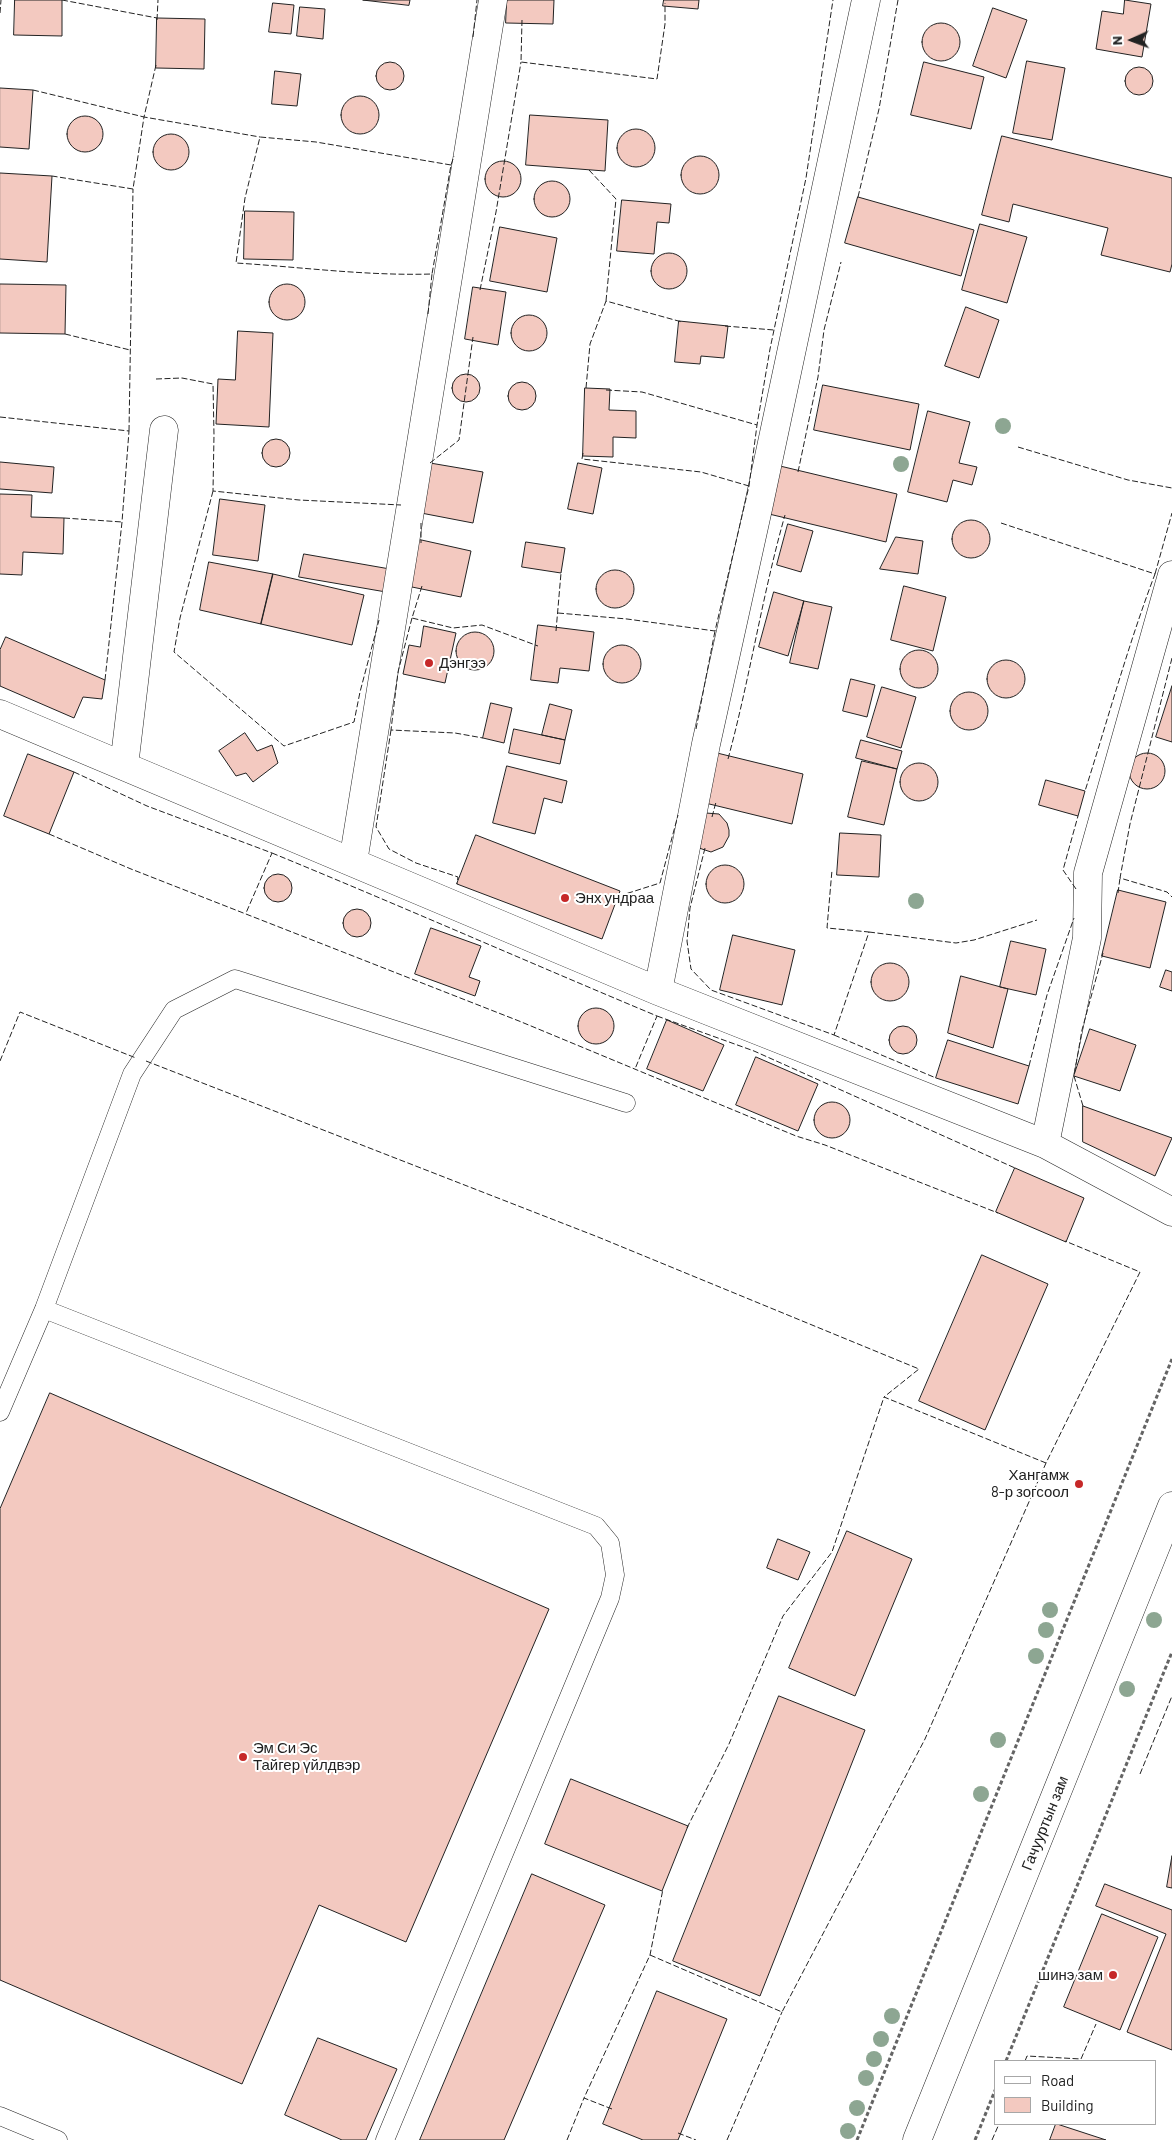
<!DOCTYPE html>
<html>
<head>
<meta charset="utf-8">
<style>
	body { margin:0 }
	#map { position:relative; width:1172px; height:2140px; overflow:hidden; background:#fff; font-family:Barlow,sans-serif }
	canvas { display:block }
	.legend { position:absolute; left:994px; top:2060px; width:162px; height:65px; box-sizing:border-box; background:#fff; border:1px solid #a7a7a7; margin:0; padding:6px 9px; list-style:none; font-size:15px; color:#222 }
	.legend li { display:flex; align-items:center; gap:10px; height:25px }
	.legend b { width:25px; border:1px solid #a7a7a7 }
	.north { position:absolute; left:1107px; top:15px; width:50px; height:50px; -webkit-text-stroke:4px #fff; paint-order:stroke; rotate:268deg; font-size:14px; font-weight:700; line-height:20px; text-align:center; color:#222 }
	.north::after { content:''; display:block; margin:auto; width:18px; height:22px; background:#222; clip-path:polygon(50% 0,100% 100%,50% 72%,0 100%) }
</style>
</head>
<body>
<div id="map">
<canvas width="1172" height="2140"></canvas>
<ul class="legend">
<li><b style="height:6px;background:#fff"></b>Road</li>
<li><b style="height:14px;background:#f3c9c0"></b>Building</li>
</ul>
<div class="north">N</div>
</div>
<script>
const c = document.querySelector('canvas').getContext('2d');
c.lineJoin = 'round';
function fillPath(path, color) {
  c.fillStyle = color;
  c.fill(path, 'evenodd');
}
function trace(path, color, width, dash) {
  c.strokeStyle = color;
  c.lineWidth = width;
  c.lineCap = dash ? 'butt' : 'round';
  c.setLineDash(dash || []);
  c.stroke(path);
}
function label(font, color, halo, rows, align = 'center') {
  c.font = font + ' Barlow,sans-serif';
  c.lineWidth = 4;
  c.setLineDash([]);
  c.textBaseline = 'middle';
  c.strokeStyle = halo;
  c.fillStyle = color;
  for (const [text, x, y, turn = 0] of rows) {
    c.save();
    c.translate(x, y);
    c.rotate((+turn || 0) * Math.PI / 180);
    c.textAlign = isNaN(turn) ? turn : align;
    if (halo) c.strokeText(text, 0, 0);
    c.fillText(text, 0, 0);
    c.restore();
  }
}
const building = new Path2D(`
	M15,0H62V36L14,35Z
	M363,0H410L409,5Z
	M507,0H554L553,24L506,23Z
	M664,0H699L698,9L663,6Z
	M1125,0L1151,4L1142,57L1096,49L1102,11L1123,14Z
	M273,3L294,5L291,34L269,32Z
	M300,7L325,9L323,39L297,36Z
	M993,8L1027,20L1006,78L973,66Z
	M157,18L205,19L204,69L156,68Z
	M922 42a19 19 0 1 1 38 0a19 19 0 1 1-38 0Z
	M1027,61L1065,68L1052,140L1013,133Z
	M924,62L984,77L971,129L911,115Z
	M376 76a14 14 0 1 1 28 0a14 14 0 1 1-28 0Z
	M1125 81a14 14 0 1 1 28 0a14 14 0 1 1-28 0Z
	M275,71L301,74L297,106L272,104Z
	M0,88L33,90L29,149L0,147Z
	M341 115a19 19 0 1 1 38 0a19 19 0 1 1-38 0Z
	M530,115L608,120L605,171L526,165Z
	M67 134a18 18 0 1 1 36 0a18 18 0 1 1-36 0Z
	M617 148a19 19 0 1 1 38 0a19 19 0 1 1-38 0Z
	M153 152a18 18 0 1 1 36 0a18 18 0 1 1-36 0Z
	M1002,136L1172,178V264L1170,272L1101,255L1108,228L1013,204L1009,222L982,215Z
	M681 175a19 19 0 1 1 38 0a19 19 0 1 1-38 0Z
	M485 179a18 18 0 1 1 36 0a18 18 0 1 1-36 0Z
	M0,173L52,176L47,262L0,259Z
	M534 199a18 18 0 1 1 36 0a18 18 0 1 1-36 0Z
	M858,197L974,230L961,276L845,243Z
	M622,200L671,204L669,223L657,222L654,254L617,251Z
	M245,211L294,212L293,260L244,259Z
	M980,224L1027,237L1007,303L962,290Z
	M500,227L557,238L547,292L490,281Z
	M651 271a18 18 0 1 1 36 0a18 18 0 1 1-36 0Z
	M269 302a18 18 0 1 1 36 0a18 18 0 1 1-36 0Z
	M0,284L66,285L65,334L0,333Z
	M473,287L506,292L498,345L465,339Z
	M966,307L999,320L979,378L945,366Z
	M511 333a18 18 0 1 1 36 0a18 18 0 1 1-36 0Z
	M679,321L728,326L724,358L701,356L700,364L675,362Z
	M238,331L273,333L269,427L216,424L218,379L235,380Z
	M452 388a14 14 0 1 1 28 0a14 14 0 1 1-28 0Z
	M508 396a14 14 0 1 1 28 0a14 14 0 1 1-28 0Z
	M823,385L919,404L910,450L814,430Z
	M585,388L610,389L609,410L636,411V438L613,437V457L583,456Z
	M928,411L970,422L959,463L977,467L972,485L953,480L947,502L908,492Z
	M262 453a14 14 0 1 1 28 0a14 14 0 1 1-28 0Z
	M0,462L54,467L52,493L0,489Z
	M430,463L483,472L473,523L421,513Z
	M578,463L602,468L593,514L568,509Z
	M780,466L897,494L886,542L769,514Z
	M0,494L32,495L31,517L64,518L63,554L23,552L22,575L0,574Z
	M220,499L265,505L258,561L213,555Z
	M952 539a19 19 0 1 1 38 0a19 19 0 1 1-38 0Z
	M788,524L813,531L801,572L777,565Z
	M896,537L923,541L918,574L880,569Z
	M417,539L471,551L461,597L407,586Z
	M526,542L565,548L561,573L522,567Z
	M304,554L390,569L386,592L299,577Z
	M209,562L273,574L261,624L200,610Z
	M596 589a19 19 0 1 1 38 0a19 19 0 1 1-38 0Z
	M273,574L364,595L352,645L261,624Z
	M904,586L946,597L933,651L891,640Z
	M774,592L804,601L788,656L759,647Z
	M804,601L832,607L818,669L790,663Z
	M538,625L594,632L589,671L560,668L558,683L531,680Z
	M424,626L456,633L445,683L403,674L409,645L420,647Z
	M456 651a19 19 0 1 1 38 0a19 19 0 1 1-38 0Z
	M6,637L105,680L102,699L83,697L74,718L0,686V650Z
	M603 664a19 19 0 1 1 38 0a19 19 0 1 1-38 0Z
	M900 669a19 19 0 1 1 38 0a19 19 0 1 1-38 0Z
	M987 679a19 19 0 1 1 38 0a19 19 0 1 1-38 0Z
	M851,679L875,685L867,717L843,711Z
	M1172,686V742L1156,737Z
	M882,687L916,697L901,748L867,737Z
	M950 711a19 19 0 1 1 38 0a19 19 0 1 1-38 0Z
	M491,703L512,708L504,743L483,738Z
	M550,704L572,710L565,740L542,735Z
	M514,729L565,740L560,764L509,753Z
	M245,733L257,751L272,745L278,763L253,782L246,773L236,776L219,751Z
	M861,740L902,751L897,769L856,758Z
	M713,752L803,774L792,824L701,802Z
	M1129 771a18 18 0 1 1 36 0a18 18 0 1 1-36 0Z
	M28,754L74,772L49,834L4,816Z
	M862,761L897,769L884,825L848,817Z
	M900 782a19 19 0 1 1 38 0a19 19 0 1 1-38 0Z
	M507,766L567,781L562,803L544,798L535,834L493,823Z
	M1046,780L1085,791L1078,816L1039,805Z
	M706,813L719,814L727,823L729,830V836L723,847L711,852L699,848Z
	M840,833L881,835L879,877L837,875Z
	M476,835L620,891L602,939L457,884Z
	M706 884a19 19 0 1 1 38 0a19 19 0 1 1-38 0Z
	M264 888a14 14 0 1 1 28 0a14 14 0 1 1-28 0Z
	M1118,890L1166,902L1150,968L1102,956Z
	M343 923a14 14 0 1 1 28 0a14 14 0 1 1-28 0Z
	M431,928L481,946L469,977L480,981L475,996L415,974Z
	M733,935L795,950L782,1005L720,990Z
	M1011,941L1046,949L1036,995L1000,987Z
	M871 982a19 19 0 1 1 38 0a19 19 0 1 1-38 0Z
	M1166,970L1172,972V991L1160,987Z
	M961,976L1008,989L993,1048L948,1033Z
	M578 1026a18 18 0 1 1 36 0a18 18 0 1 1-36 0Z
	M667,1020L724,1045L703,1091L647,1069Z
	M889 1040a14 14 0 1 1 28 0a14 14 0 1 1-28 0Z
	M1090,1029L1136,1045L1120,1091L1074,1076Z
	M948,1040L1029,1066L1018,1104L936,1078Z
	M756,1057L818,1084L798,1131L736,1105Z
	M814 1120a18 18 0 1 1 36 0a18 18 0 1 1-36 0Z
	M1083,1106L1172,1138L1155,1176L1083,1142Z
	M1015,1168L1084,1198L1066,1242L996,1212Z
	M982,1255L1048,1284L985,1430L919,1401Z
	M50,1393L549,1609L406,1942L319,1905L242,2084L0,1980V1509Z
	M847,1531L912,1559L855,1696L789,1668Z
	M778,1539L810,1552L798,1580L767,1568Z
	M779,1696L865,1730L760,1996L673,1961Z
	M571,1779L688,1826L662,1891L545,1844Z
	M1172,1856V1888L1167,1887Z
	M532,1874L605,1905L504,2140H420Z
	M1105,1884L1172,1910V2050L1127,2032L1166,1934L1096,1906Z
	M1102,1914L1158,1937L1120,2030L1064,2007Z
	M657,1991L727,2019L678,2140H643L603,2124Z
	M318,2038L397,2069L366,2140H342L285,2115Z
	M1056,2124H1057L1106,2140H1050Z`);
const path = new Path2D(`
	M1006,2061L1172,1652
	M857,2140L1172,1359
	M975,2140L996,2088`);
const service = new Path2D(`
	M44,1309L596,1526L610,1543L615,1575L610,1598L385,2140
	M0,1412L44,1309L132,1074L174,1010L235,979L626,1103
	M0,2116L58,2140`);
const minor = new Path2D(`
	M0,714L658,991L1045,1144L1172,1212
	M124,766L164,430
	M353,862L493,0
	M658,991L706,744L759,504L866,0
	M1045,1144L1087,938L1088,873L1172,575`);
const trunk = new Path2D(`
	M917,2140L1172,1506`);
const fence = new Path2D(`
	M62,0L157,18
	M0,13L1,0
	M157,20L158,0
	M522,20L521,62L657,79L665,24V3
	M473,37L477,0
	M156,65L144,117L260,137
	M33,90L144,117L133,189L52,176
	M451,165L316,142L260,137L245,198L236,263C301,267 366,276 432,274L451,165L454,156
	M589,170L616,199L606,301
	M858,197L879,109L898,0
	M480,290L496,212L521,62
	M428,314L432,274
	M725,326L774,330
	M65,334L130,350
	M156,379L182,378L213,384L214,435L213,491L299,500L401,505
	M586,388L590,344L606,301L682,322
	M606,390L642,392L757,425L770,349L806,178L833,0
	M0,417L129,431L122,522L105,680
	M129,431L133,189
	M1018,447L1128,480L1172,488
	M583,453L582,459L701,472L749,486
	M430,463L459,440L473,337
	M798,472L818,377L824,330L841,262
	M213,491L180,618L174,652L284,746L354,722L360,692L379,620
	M64,518L122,522
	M421,523V543
	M1001,523L1155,574C1128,645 1108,719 1085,791
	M1155,574L1172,513
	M422,586L412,618L453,628L482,625L538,646
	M558,613L627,619L715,631L749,486L757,425
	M412,618L398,672L391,730L455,733L483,738
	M556,631L561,573
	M1172,658L1130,824L1120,878L1167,892L1172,897
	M696,729L715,631
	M391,730L376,827L389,849L416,863L458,877L457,884
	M728,759C750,678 762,596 785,515
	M74,772L147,806L272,853L246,913
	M712,817L716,802
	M49,834L131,869L519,1021L796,1136L825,1145L998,1213
	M705,848L690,908L687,941L691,969L711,990L834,1035L869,932L827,928L832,870
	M272,853C401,906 528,962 657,1016L635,1069
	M1076,889L1063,870L1078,816
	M1118,893L1120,878
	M619,896L660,883L678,815
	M869,932L956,943L974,940L1037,920
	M657,1016L754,1051L1015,1168
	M834,1035L936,1078
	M0,1061L20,1012L136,1058
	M146,1061L598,1237L919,1369L884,1397
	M1029,1066L1047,995L1074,918
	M1083,1106L1074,1076L1082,1030L1103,953
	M1140,1774L1172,1696
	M687,1828L729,1744L783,1616L832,1552L884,1397L1046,1463
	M650,1955L782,2012L925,1739L1046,1463L1140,1272L1065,1241
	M1025,2061L1027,2056L1081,2059L1096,2024
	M612,2109L584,2098L650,1955L663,1889
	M678,2133L696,2140
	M567,2140L584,2098
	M727,2140L782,2012
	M992,2140L999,2124`);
const trees = [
	[1003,426],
	[901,464],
	[916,901],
	[1050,1610],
	[1154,1620],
	[1046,1630],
	[1036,1656],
	[1127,1689],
	[998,1740],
	[981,1794],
	[892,2016],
	[881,2039],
	[874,2059],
	[866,2078],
	[857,2108],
	[848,2131]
];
const markers = [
	[429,663,5,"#c62828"],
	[565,898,5,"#c62828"],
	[1079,1484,5,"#c62828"],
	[243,1757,5,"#c62828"],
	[1113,1975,5,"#c62828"]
];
const poiNames = [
	["Дэнгээ",439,663],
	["Энх ундраа",575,898],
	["Хангамж",1069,1475,"right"],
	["8-р зогсоол",1069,1492,"right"],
	["Эм Си Эс",253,1748],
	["Тайгер үйлдвэр",253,1765],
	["шинэ зам",1103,1975,"right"]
];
const streetNames = [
	["Гачууртын зам",1045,1823,-68]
];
fillPath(building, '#f3c9c0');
trace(building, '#222', 1);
trace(service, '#222', 19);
trace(minor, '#222', 29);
trace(trunk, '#222', 29);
trace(path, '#646464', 3, [4, 2.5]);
trace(service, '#fff', 18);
trace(minor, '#fff', 28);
trace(trunk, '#fff', 28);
trace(fence, '#222', 1, [6, 2.5]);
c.fillStyle = '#8da692';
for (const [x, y] of trees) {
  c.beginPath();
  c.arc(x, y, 8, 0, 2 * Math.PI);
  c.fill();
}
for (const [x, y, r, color] of markers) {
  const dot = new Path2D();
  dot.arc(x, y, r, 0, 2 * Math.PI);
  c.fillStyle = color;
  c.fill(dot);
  trace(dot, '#fff', 2);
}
label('15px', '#222', '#fff', poiNames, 'left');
label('15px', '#222', '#fff', streetNames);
</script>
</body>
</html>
